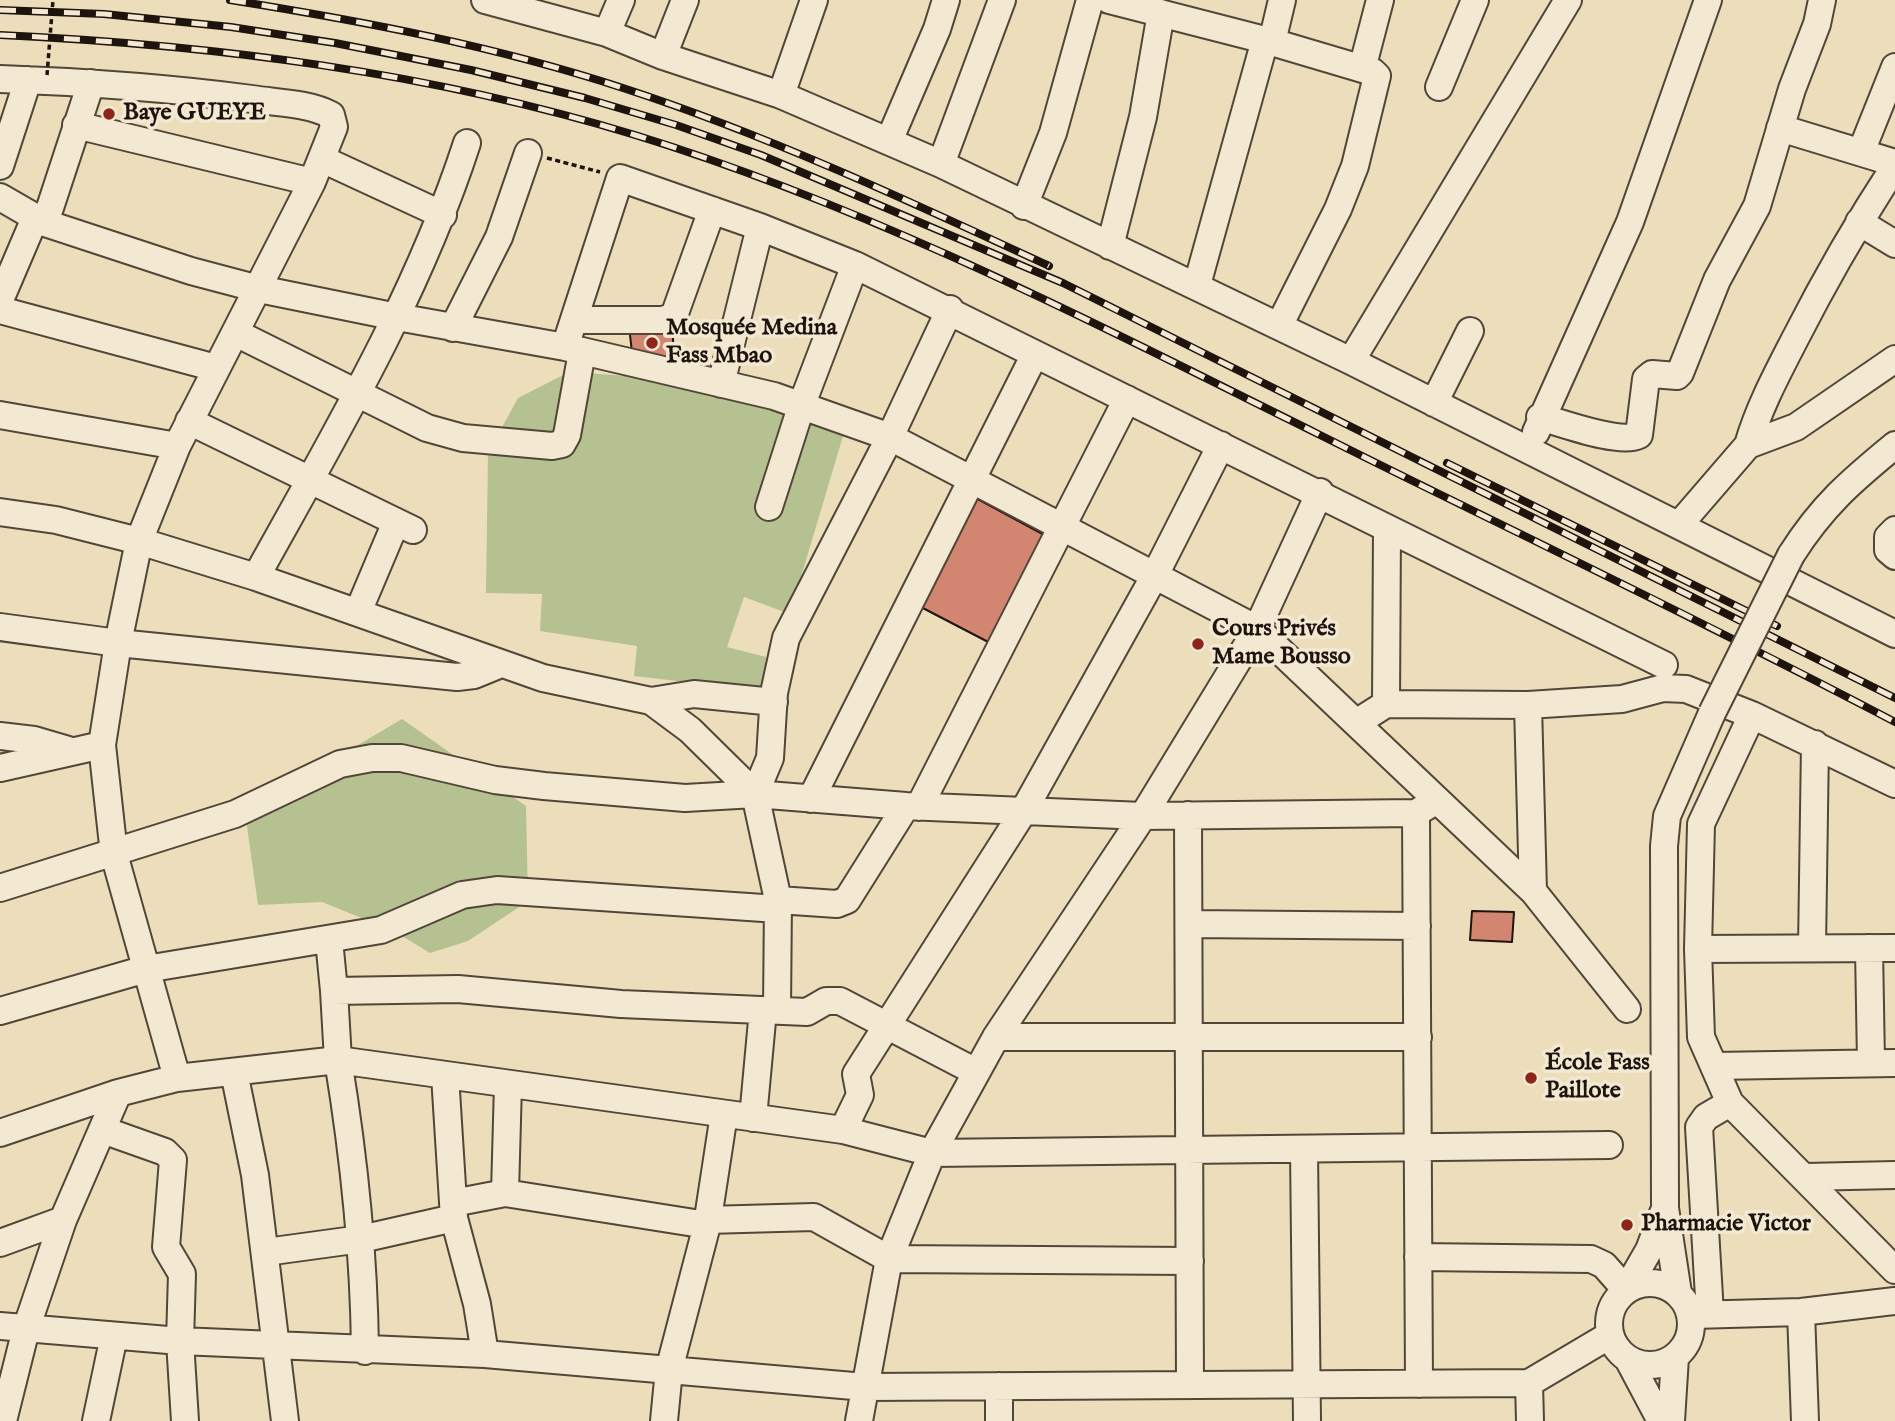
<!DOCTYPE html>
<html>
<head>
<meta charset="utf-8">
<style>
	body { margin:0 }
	canvas { display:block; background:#ecddbb }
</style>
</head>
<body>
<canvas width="1895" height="1421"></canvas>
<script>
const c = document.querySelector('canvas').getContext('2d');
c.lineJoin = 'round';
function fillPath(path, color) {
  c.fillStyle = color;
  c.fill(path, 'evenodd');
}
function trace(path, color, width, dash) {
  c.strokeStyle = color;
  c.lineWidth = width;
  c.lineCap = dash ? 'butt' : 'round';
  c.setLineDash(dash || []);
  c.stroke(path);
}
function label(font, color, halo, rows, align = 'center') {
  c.font = font + ' "IM FELL English",serif';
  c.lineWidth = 7;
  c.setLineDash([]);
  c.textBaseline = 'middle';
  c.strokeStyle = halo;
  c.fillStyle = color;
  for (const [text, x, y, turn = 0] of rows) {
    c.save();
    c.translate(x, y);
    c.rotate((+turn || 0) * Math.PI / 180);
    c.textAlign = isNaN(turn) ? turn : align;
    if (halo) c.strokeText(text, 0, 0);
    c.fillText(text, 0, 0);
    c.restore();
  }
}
const green = new Path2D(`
	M569,372L644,377L846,426L790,614L744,597L727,647L766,657L763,691L634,676L637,646L540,631L542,594L486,593L488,453L518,398Z
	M402,719L526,806L528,901L468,941L430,953L394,931L322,902L258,905L245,812Z`);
const building = new Path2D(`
	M629,327H672L675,364L633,360Z
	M974,497L1050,538L994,645L917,605Z
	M1472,911L1514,912L1512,942L1470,940Z`);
const path = new Path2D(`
	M547,158L600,172`);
const minor = new Path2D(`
	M485,0L607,33L663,56L781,95L941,164L1351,361L1895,634
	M1109,0L1265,40L1373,72L1377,76L1355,166L1338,209L1279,326
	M607,33L621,0
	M1272,42L1282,0
	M663,56L685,0
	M1362,69L1380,0
	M0,79C84,82 169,88 252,99C278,103 308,103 331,115L334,127L312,182L177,446L139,541L118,643L102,745L114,854L177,1078
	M1439,87L1475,0
	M781,95L814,0
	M76,125L312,182
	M1780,128L1895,163
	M889,141L937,29L946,0
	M1861,152L1895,67
	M322,159L443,215
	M941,164L1002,0
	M0,166L28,80
	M0,197L45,223L191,271L259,289L397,317L565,347L774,396L890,437L1257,629L1533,891L1627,1009
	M1024,206L1053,133L1090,0
	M1859,222L1895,244
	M45,223L91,83
	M1110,246L1143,117L1161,13
	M1197,285L1265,40
	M0,300L35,218
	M0,310L216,368
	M574,320H663L674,316L712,210
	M453,328L499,237L528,153
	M236,333L427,428L463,438L552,446L562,444L567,435L582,352
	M565,347L620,178L760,227L855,265L1664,665
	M1351,361L1568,0
	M721,384L760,227
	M1434,403L1470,331
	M0,415L177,446
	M1540,417C1562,423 1620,445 1639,435L1646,379L1652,374L1677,376L1680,373L1717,280L1757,206L1792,89L1817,24L1822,0
	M189,421L413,530
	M1536,432L1630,222L1708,0
	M1748,445C1759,407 1778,372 1796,337C1826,278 1859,221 1895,166
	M769,507L802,404L855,265
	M0,512L56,520L139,541L256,577L543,678L651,701L690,730L755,794L778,900L777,1010
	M1679,525L1748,445L1796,427L1895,359
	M1895,530L1888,537V550L1895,556
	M1791,555C1822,506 1851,481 1895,445
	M256,577C334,436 417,297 467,143
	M358,612L396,522
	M0,627L118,643L457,677L474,675L501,664
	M651,701L694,694L774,702
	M1386,704L1387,529
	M1528,705L1533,891
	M1752,715L1701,824L1698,949L1701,1037L1730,1103L1895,1270
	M1356,723L1386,704L1528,705L1622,699L1663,688L1686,689L1752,715L1895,784
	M0,736L34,740L68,750
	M0,768L102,745
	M755,794L770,758L774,693L786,638L890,437L950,309
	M811,799L1035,354
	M919,807L1127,399
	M1416,813L1419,1384
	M1188,815L1190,1385
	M0,888L235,814L340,764L372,758H401L495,780L544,786L685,798L755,794L906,806L1143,816L1416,813L1437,800
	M778,900L837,904L847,900L906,806
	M1189,924L1417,926
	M329,940L334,991
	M1812,948L1815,744
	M1869,948L1871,1063
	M1698,949L1895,948
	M0,1011L146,969L381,930L462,895L497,890L778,909
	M996,1037H1418
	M1714,1066L1895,1063
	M234,1072L255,1175L285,1421
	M445,1075L454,1218
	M508,1084L505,1193L707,1225
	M753,1118L763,1010
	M103,1130L165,1152L173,1160L166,1247L182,1274L180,1341L185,1421
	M843,1130L860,1095L856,1074L1023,812L1155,575L1221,445
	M0,1133L118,1093L177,1078L338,1060L334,991L458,989L621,1004L807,1012L826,1001H840L976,1072
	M1304,1149L1307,1421
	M1805,1177L1895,1175
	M453,1203L505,1193
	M707,1220L814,1217L889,1259L1190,1261
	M0,1243L63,1220
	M266,1252L361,1239L454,1218L477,1304L485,1354
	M1418,1257L1591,1259L1604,1265L1626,1290L1649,1250L1663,1213
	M1609 1324a41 41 0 1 1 82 0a41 41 0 1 1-82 0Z
	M1678,1293L1665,1208L1664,846L1667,816L1712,713
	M1801,1312L1805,1421
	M1710,1314L1699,1127L1706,1117L1730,1103
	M1693,1315L1801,1312L1895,1301
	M0,1326L180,1341L485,1354L865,1387L1529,1383L1610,1335
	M365,1351C364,1252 354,1157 338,1060L843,1130L932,1153L1609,1145
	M1628,1359L1661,1421
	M1529,1383L1530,1421
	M3,1421L26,1329L63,1220L118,1093
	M96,1421L114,1336
	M664,1421L669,1370L707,1225L724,1114
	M859,1421L889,1259L932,1153L996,1037L1143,816L1257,629L1320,492
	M999,1421V1386
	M1671,1421L1675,1357`);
const rail = new Path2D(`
	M230,0C363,21 495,46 623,88C770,136 909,201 1049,266
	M0,10L104,14L231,27L335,43L471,70L585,98L676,125L761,155L1063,283L1895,698
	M0,35C215,45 429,72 635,135C873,208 1096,324 1318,434C1510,530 1705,622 1895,722
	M1447,463L1777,626`);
const pathBridge = new Path2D(`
	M47,75L53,0`);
const minorBridge = new Path2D(`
	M1712,713L1791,555`);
const markers = [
	[109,114,7,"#8f2418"],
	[652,343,7,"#8f2418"],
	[1198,644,7,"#8f2418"],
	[1531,1078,7,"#8f2418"],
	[1627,1225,7,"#8f2418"]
];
const poiNames = [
	["Baye GUEYE",123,114],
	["Mosquée Medina",666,329],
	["Fass Mbao",666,357],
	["Cours Privés",1212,630],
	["Mame Bousso",1212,658],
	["École Fass",1545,1064],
	["Paillote",1545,1092],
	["Pharmacie Victor",1641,1225]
];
fillPath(green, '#b6c191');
fillPath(building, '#d28672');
trace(building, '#1f140d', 2);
trace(minor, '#524638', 30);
trace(path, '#1f140d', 3.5, [5, 3.5]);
trace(minor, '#f3e9d3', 26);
trace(rail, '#1f140d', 8);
trace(rail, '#f3e9d3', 5, [16]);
trace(minorBridge, '#524638', 30, []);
trace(pathBridge, '#1f140d', 3.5, [5, 3.5]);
trace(minorBridge, '#f3e9d3', 26);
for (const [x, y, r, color] of markers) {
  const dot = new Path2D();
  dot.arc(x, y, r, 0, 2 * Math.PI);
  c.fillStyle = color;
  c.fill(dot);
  trace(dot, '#f3e9d3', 2.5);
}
label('bold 24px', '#1f140d', '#f3e9d3', poiNames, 'left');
</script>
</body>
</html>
